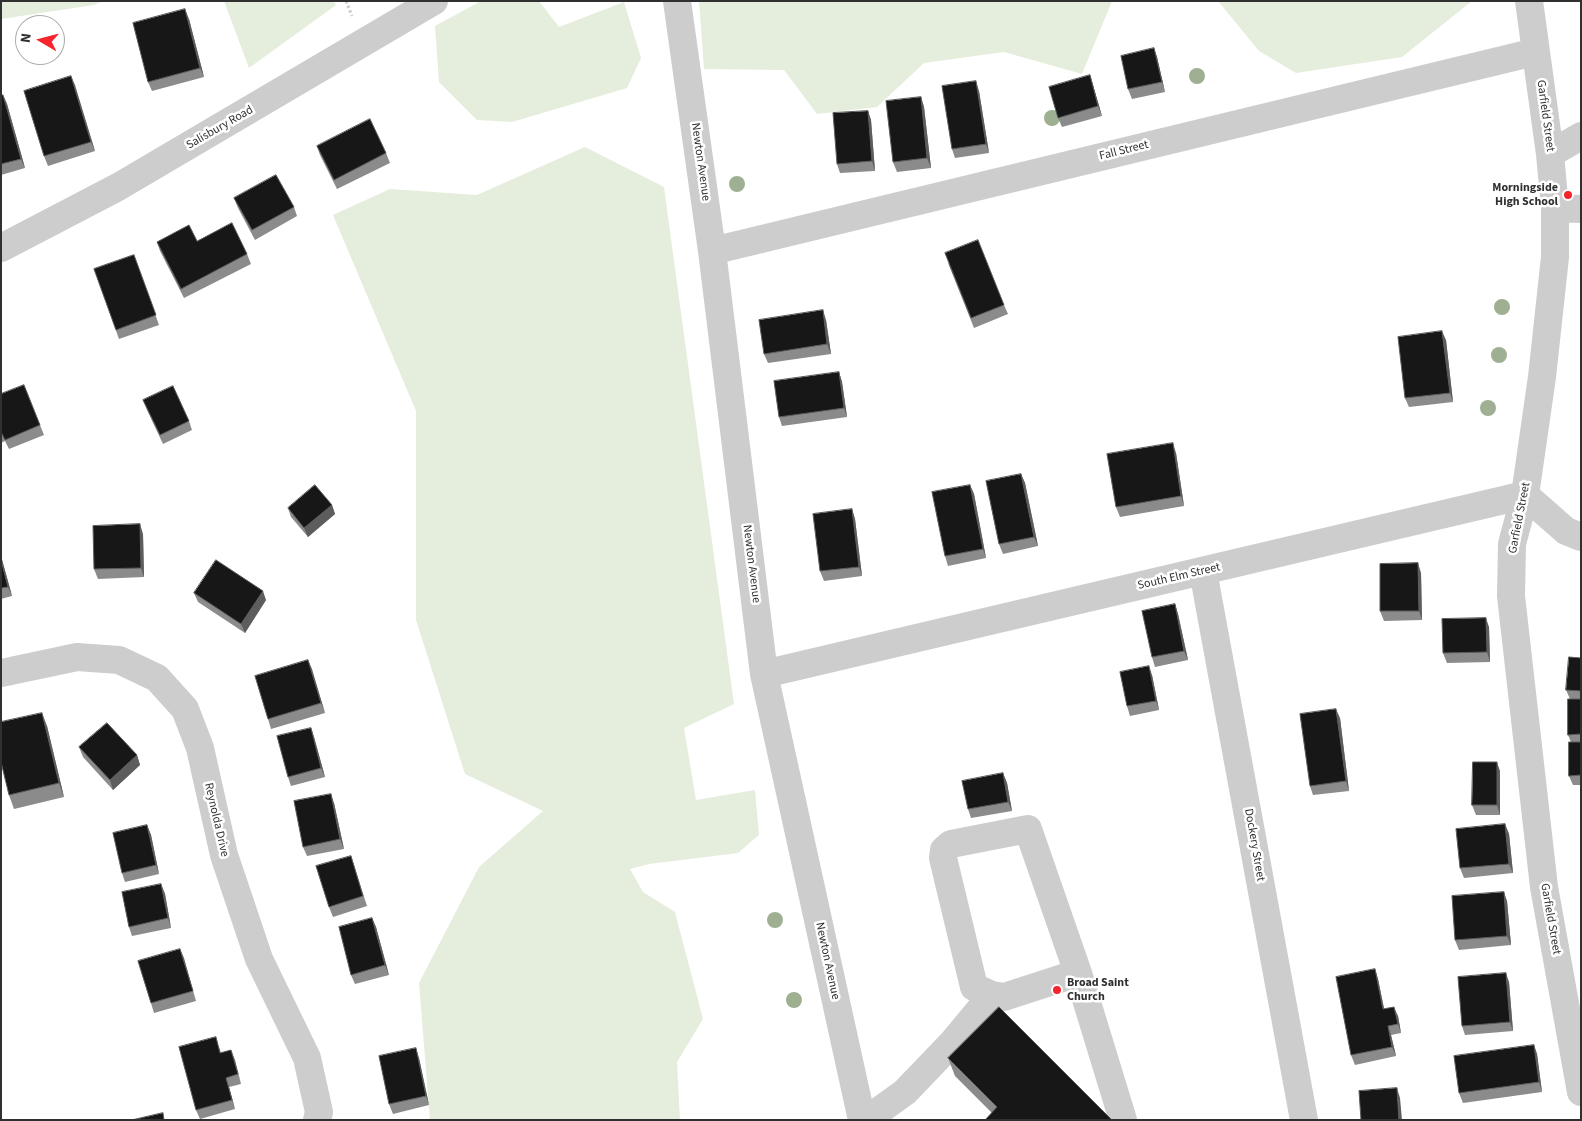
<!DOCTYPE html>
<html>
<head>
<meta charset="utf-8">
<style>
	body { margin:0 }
	#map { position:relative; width:1582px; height:1121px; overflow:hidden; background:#fff; font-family:"Source Sans 3",sans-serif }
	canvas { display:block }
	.frame { position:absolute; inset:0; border:2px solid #303030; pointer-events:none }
	.north { position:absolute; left:15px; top:15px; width:50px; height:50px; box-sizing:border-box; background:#fff; border:1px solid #acacac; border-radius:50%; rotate:278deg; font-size:14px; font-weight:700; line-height:20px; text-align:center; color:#303030 }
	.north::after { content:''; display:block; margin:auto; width:18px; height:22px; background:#f5242d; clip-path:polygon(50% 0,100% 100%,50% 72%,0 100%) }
</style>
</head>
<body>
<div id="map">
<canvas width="1582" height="1121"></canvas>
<div class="frame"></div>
<div class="north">N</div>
</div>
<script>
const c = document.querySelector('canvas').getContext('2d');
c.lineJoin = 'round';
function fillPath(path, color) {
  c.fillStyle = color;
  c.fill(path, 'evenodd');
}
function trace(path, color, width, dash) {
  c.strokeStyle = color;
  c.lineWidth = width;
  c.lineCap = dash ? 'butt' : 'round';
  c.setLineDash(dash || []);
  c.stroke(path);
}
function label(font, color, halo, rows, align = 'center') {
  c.font = font + ' "Source Sans 3",sans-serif';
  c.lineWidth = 5;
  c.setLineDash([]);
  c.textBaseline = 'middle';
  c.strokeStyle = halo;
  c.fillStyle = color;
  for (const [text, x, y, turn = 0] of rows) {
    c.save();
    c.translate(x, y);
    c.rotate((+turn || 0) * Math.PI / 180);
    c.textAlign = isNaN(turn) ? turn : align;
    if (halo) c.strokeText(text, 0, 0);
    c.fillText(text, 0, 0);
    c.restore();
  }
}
const green = new Path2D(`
	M1,1H103L94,5L1,19Z
	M224,1H334L336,5L249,68Z
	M481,1H539L559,27L624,2L641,58L627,88L512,122L477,120L439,82L435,26Z
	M699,1H1112L1082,74L1004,52L924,63L877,107L817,114L784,70L704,69Z
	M1218,1H1472L1402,57L1296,73L1259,51Z
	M585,147L664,187L734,704L684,728L696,800L755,790L759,835L738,853L649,864L630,869L643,892L675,912L703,1019L677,1062L680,1120H430L419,983L479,867L543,811L465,774L416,620V411L333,215L390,189L477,195Z`);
const path = new Path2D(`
	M346,1L352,16`);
const minor = new Path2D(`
	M677,1L712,251L764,674L862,1120
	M1529,1L1550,154L1555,208V257L1542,377L1525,495L1512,544L1511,596L1544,887L1581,1092
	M1550,154L1581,136
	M1555,208L1581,209
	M1,248L118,187L434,1
	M712,251L1535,52
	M1203,571L1304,1120
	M1,673L77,657L119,660L157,678L185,709L200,748L224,855L259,959L307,1058L319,1112L317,1120
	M764,674L1525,495L1566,531L1581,537
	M1078,973L1004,997L992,995L974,987L943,858L944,850L951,844L1028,829L1078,973L1123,1120
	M866,1120L905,1092L953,1042L992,995`);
const trees = [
	[1197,76],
	[1052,118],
	[737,184],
	[1502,307],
	[1499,355],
	[1488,408],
	[775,920],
	[794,1000]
];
const wall = new Path2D(`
	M189,19L204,77L152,91L148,82Z
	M1154,48L1157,57L1165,92L1132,99L1128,89Z
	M1090,75L1102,116L1062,127L1058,118Z
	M71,76L95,151L48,166L44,156Z
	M979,91L989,153L955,158L952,149Z
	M1,95H3L7,104L25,168L1,175Z
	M921,97L924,107L931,168L897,172L893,162Z
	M868,111L871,120L875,171L840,173L837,164Z
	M317,146L386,153L390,163L337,189L320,155Z
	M234,198L294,207L297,216L255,240L238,208Z
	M197,241L247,254L251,264L184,298L160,251L157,242Z
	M134,255L159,325L119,339L94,269Z
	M948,263L1004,305L1008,314L974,328Z
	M826,320L831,354L768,363L764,354Z
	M1446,340L1453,402L1409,407L1405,398Z
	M839,372L842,382L847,417L782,426L779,417Z
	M1,394L40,425L44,435L9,449L5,441L1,443Z
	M143,400L189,421L192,430L163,444L147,410Z
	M1176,453L1184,506L1120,517L1116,507Z
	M1021,474L1025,483L1038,546L1003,554L999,544Z
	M970,485L974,494L986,558L948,566L945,556Z
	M332,505L335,514L308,537L291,517L288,508Z
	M852,509L855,519L862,576L824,581L820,571Z
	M143,534L144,577L98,579L94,569Z
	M1,556L12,596L1,599Z
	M1421,573L1422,620L1384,621L1380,611Z
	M194,593L266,600L245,633L198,602Z
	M1175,604L1178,614L1188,660L1155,667L1152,657Z
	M1489,627L1490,662L1447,663L1443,653Z
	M1581,658V785H1573L1569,776L1571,742L1568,735L1570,699L1566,690Z
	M308,660L325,713L271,729L268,719Z
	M1152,675L1159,710L1130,716L1127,706Z
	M1340,718L1349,791L1313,795L1310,786Z
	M47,726L64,797L14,809L9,795Z
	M311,728L314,737L325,777L291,786L288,777Z
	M79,747L137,755L140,765L113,790L83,757Z
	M1500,771V815H1476L1472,805Z
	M1003,773L1007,783L1012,811L971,818L968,809Z
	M334,803L344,849L307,856L303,847Z
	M1505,824L1509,834L1513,873L1464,878L1460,868Z
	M147,825L151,835L159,874L125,882L122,873Z
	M351,856L367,906L333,917L329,907Z
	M161,884L165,894L171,928L132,936L129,927Z
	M1507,901L1511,945L1459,950L1455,940Z
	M372,918L376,927L389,975L355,984L351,975Z
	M180,949L196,1001L154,1013L151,1003Z
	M1375,969L1378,979L1384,1009L1398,1016L1401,1033L1391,1035L1396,1056L1355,1065L1351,1055Z
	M1509,982L1513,1031L1465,1035L1462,1026Z
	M1534,1045L1537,1054L1542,1092L1463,1103L1459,1093Z
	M219,1047L221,1053L231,1050L241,1084L229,1087L235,1109L200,1119L196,1110Z
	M419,1058L429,1105L393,1114L389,1104Z
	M948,1058L1112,1120L992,1113L955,1076Z`);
const shadedWall = new Path2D(`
	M185,9L189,19L204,77L200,68Z
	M1154,48L1157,57L1165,92L1162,82Z
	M1090,75L1093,85L1102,116L1098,106Z
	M71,76L75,85L95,151L91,142Z
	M976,81L979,91L989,153L986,144Z
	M3,95L7,104L25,168L21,159Z
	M921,97L924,107L931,168L927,158Z
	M868,111L871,120L875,171L872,161Z
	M823,310L826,320L831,354L827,344Z
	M1442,331L1446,340L1453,402L1450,393Z
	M839,372L842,382L847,417L844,408Z
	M1173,443L1176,453L1184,506L1181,496Z
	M1021,474L1025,483L1038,546L1034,537Z
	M970,485L974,494L986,558L983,549Z
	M332,505L335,514L308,537L304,528Z
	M852,509L855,519L862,576L859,567Z
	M140,524L143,534L144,577L141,568Z
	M1,556L12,596L8,587L1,560Z
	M1418,563L1421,573L1422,620L1419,611Z
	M263,591L266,600L245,633L241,624Z
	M1175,604L1178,614L1188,660L1184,651Z
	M1486,618L1489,627L1490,662L1487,652Z
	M308,660L312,669L325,713L321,703Z
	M1149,666L1152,675L1159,710L1156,701Z
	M1336,709L1340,718L1349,791L1346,781Z
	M42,713L47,726L64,797L59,783Z
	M311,728L314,737L325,777L321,768Z
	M137,755L140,765L113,790L110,780Z
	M1497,762L1500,771V815L1497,805Z
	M1003,773L1007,783L1012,811L1008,802Z
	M331,794L334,803L344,849L340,839Z
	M1505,824L1509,834L1513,873L1509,864Z
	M147,825L151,835L159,874L156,865Z
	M161,884L165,894L171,928L168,918Z
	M1504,892L1507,901L1511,945L1507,936Z
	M372,918L376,927L389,975L385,965Z
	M180,949L184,958L196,1001L193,991Z
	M1375,969L1378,979L1386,1018L1383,1009Z
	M1506,973L1509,982L1513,1031L1510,1022Z
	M1394,1007L1398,1016L1401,1033L1398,1024Z
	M1388,1026L1391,1035L1396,1056L1392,1047Z
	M1534,1045L1537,1054L1542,1092L1539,1082Z
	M416,1048L419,1058L429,1105L426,1096Z
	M231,1050L235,1060L241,1084L238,1074Z
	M226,1078L229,1087L235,1109L232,1100Z
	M1397,1088L1400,1098L1402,1120H1399Z`);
const building = new Path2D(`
	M185,9L200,68L148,82L133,23Z
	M1154,48L1162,82L1128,89L1121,56Z
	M1090,75L1098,106L1058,118L1049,87Z
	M71,76L91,142L44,156L24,91Z
	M976,81L986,144L952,149L942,86Z
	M1,95H3L21,159L1,164Z
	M921,97L927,158L893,162L886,101Z
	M868,111L872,161L837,164L833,113Z
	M370,119L386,153L334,180L317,146Z
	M276,175L294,207L252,230L234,198Z
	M232,223L247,254L181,289L157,242L189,225L197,241Z
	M978,240L1004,305L971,318L945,253Z
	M134,255L156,315L116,330L94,269Z
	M823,310L827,344L764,354L759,320Z
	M1442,331L1450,393L1405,398L1398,337Z
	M839,372L844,408L779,417L774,381Z
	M24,385L40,425L5,440L1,432V394Z
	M173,386L189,421L160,435L143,400Z
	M1173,443L1181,496L1116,507L1107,454Z
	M1021,474L1034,537L999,544L986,481Z
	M315,485L332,505L304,528L288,508Z
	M970,485L983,549L945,556L932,492Z
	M852,509L859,567L820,571L813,514Z
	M140,524L141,568L94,569L93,526Z
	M1,560L8,587L1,588Z
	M216,560L263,591L241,624L194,593Z
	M1418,563L1419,611H1380V564Z
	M1175,604L1184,651L1152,657L1142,611Z
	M1486,618L1487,652L1443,653L1442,619Z
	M1569,657L1581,658V691L1566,690Z
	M308,660L321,703L268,719L255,676Z
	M1149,666L1156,701L1127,706L1120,672Z
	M1568,699H1581V734L1568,735Z
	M1336,709L1346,781L1310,786L1300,714Z
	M42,713L59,783L9,795L1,762V722Z
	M107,723L137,755L110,780L79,747Z
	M311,728L321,768L288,777L277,736Z
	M1569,742H1581V775L1569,776Z
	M1473,762H1497V805H1472Z
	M1003,773L1008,802L968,809L962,781Z
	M331,794L340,839L303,847L294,801Z
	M1505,824L1509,864L1460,868L1456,829Z
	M147,825L156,865L122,873L113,833Z
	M351,856L363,896L329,907L316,866Z
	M161,884L168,918L129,927L122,892Z
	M1504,892L1507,936L1455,940L1452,896Z
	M372,918L385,965L351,975L339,927Z
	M180,949L193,991L151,1003L138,961Z
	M1375,969L1383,1009L1394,1007L1398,1024L1388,1026L1392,1047L1351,1055L1336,977Z
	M1506,973L1510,1022L1462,1026L1458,977Z
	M999,1007L1112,1120H985L997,1107L948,1058Z
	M216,1037L220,1053L231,1050L238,1074L226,1078L232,1100L196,1110L179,1047Z
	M1534,1045L1539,1082L1459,1093L1454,1056Z
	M416,1048L426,1096L389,1104L379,1056Z
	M1397,1088L1399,1120H1361L1359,1091Z
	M163,1113L164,1120H132Z`);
const markers = [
	[1568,195,5,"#f5242d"],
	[1057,990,5,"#f5242d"]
];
const streetNames = [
	["Garfield Street",1545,116,82],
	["Salisbury Road",220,128,-30],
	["Fall Street",1124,151,-14],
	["Newton Avenue",700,162,82],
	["Garfield Street",1520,518,-79],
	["Newton Avenue",751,564,83],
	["South Elm Street",1179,577,-13],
	["Reynolda Drive",216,820,77],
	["Dockery Street",1254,845,80],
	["Garfield Street",1550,919,80],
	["Newton Avenue",827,961,78]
];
const poiNames = [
	["Morningside",1558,188],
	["High School",1558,202],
	["Broad Saint",1067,983,"left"],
	["Church",1067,997,"left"]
];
fillPath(green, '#e5eedc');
trace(path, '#cdcdcd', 3, [2.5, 2.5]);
trace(minor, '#cdcdcd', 28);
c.fillStyle = '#9fb092';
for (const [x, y] of trees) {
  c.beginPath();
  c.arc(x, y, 8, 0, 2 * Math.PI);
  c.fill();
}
fillPath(wall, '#8b8b8b');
fillPath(shadedWall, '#5d5d5d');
fillPath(building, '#171717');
trace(building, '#5d5d5d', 1);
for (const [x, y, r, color] of markers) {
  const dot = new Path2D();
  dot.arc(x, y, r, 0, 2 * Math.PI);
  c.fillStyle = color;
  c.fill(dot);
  trace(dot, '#fff', 2);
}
label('12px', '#303030', '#fff', streetNames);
label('bold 12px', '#303030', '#fff', poiNames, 'right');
</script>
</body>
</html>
